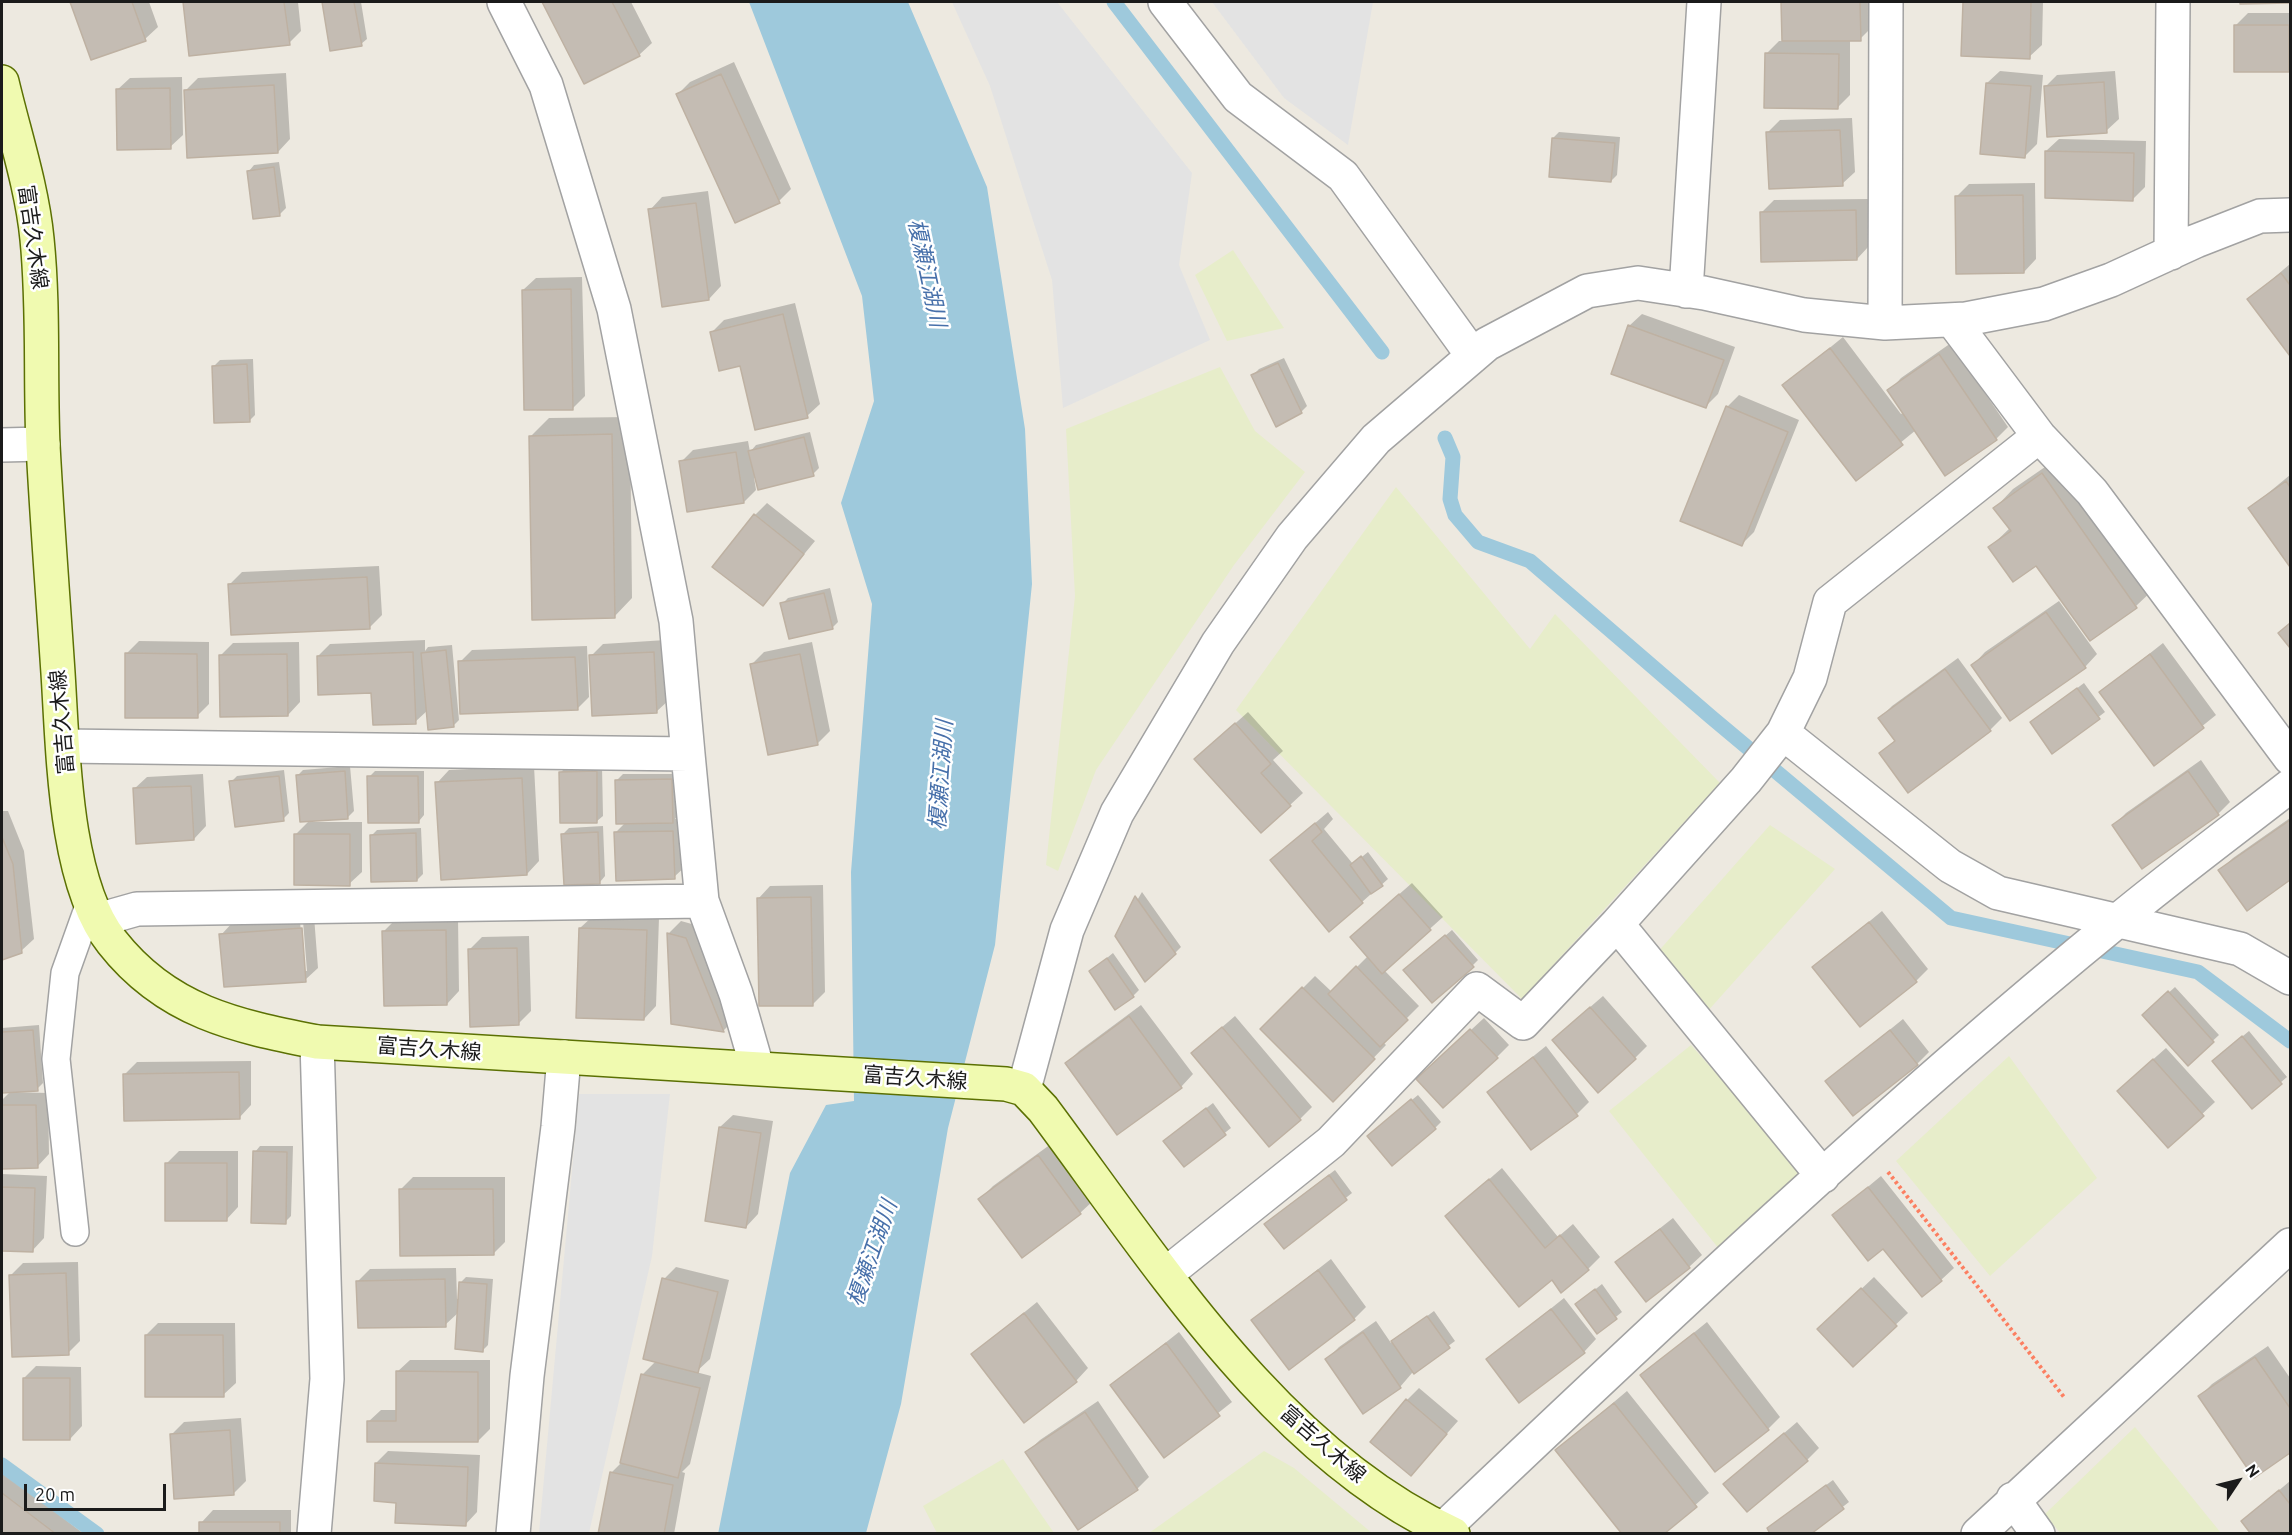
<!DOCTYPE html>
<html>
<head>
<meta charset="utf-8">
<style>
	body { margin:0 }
	#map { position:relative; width:2292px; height:1535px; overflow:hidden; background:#ede9e0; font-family:Ubuntu,sans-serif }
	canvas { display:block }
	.frame { position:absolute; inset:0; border:3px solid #1b1b1b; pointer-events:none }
	.north { position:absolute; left:2208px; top:1451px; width:60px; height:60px; -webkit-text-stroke:4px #fff; paint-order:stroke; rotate:55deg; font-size:16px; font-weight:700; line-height:24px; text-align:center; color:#1b1b1b }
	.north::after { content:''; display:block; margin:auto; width:21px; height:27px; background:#1b1b1b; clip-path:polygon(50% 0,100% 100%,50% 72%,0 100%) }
	.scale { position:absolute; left:24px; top:1484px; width:142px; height:27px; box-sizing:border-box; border:3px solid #1b1b1b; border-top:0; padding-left:8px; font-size:18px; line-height:21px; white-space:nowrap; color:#1b1b1b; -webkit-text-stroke:4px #fff; paint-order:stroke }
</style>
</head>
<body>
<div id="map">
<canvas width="2292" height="1535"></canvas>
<div class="frame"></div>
<div class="north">N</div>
<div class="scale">20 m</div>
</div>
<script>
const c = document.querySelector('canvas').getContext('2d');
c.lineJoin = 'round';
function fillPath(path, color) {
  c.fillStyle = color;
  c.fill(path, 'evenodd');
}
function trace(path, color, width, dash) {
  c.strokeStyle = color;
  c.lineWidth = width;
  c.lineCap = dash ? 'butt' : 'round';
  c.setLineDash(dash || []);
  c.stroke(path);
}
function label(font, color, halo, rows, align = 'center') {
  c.font = font + ' Ubuntu,"Noto Sans JP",sans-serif';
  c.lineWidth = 5;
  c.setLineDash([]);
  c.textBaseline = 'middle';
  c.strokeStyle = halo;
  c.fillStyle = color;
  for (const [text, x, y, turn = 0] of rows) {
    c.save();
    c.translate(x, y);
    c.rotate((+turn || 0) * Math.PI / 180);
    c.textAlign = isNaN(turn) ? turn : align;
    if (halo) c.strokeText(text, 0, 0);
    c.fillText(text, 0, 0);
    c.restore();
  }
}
const farmland = new Path2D(`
	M1233,250L1284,328L1227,341L1195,275Z
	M1220,367L1255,431L1305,472L1234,565L1096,770L1058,871L1046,865L1075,596L1066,429Z
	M1396,487L1530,649L1555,614L1720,783L1522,999L1236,710Z
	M1770,825L1835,869L1706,1013L1656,954Z
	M1691,1045L1803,1171L1719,1249L1609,1111Z
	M2009,1056L2097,1178L1990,1276L1896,1161Z
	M2135,1427L2221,1533H2060L2045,1514Z
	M1264,1451L1294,1468L1372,1533H1149Z
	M1003,1459L1054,1533H937L923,1506Z`);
const parking = new Path2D(`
	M952,2H1057L1192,173L1179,265L1210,340L1063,408L1052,280L990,86Z
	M1212,2H1373L1348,145L1284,98Z
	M579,1094H670L652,1256L589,1533H539Z`);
const water = new Path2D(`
	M749,2H908L987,187L1025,429L1032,584L995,945L948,1128L901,1404L866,1533L718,1534L790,1173L826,1105L854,1101L851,872L872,604L841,503L874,401L862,296Z`);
const shadow = new Path2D(`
	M72,2H149L158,27L145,39L92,59Z
	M184,2H298L301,31L289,43L191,55Z
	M323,2H361L367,39L361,44L331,50Z
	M544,2H631L652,43L639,55L585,82Z
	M1783,2H1872V27L1860,39H1850V95L1838,107L1766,54L1779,41H1783Z
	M1964,2H2043L2042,45L2029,57L1963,55Z
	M2242,2H2290L2242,3Z
	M2248,13H2290L2289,71L2235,26Z
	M734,62L791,189L779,201L678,94L690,82Z
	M2000,71L2043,75L2037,144L2024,157L1987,83Z
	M2115,71L2119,119L2106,131L2045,87L2057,75Z
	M286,73L290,139L278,152L185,91L198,78Z
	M182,77L183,135L170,147L117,90L130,78Z
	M1852,118L1855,172L1842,184L1767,133L1780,120Z
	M1559,132L1620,137L1617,175L1611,181L1553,138Z
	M2059,139L2146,141L2145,187L2133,199L2046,151Z
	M279,162L286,208L280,214L249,171L254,165Z
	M2035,183L2036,259L2024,272L1956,197L1969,184Z
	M708,191L721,286L709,299L650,210L662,197Z
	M1868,199L1869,246L1857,259L1761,213L1774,200Z
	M2290,264V354L2249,299Z
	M582,277L585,396L573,408L523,290L536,278Z
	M795,303L820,404L807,416L741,364L711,333L724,320Z
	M1642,314L1735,347L1718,394L1706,406L1629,326Z
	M1843,337L1901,414L1904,412L1889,391L1901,378L1951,343L2008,427L1996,439L1916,430L1856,479L1784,385Z
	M1284,358L1307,406L1301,412L1253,375L1259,369Z
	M253,359L255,415L249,421L214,366L220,360Z
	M1739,395L1799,420L1754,532L1742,544L1727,407Z
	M630,417L632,598L614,617L531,436L549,418Z
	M810,432L819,468L813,474L754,477L756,490L744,502L681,462L693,450L748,441L750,452L756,445Z
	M2061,456L2155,588L2136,606L2090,639L2037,564L1990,547L2010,528L1995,508L2013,489Z
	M2290,475V564L2250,508Z
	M767,503L815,541L763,604L755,515Z
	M379,566L382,615L370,627L230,584L242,572Z
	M830,588L838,622L832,628L782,604L788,598Z
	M2059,601L2097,654L2085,667L1973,665L1985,652Z
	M425,640V651L428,647L452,645L459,720L453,726L428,710L415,722L318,656L330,644Z
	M666,640L669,700L656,712L591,656L603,644Z
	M139,641L209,642V704L197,716L126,654Z
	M299,642L300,702L288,715L221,655L233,643Z
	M812,642L830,731L818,743L752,664L764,652Z
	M2163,643L2216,715L2155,764L2101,692Z
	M587,646L589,697L577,709L460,662L472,650Z
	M1958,658L2002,718L1990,730L1881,754L1896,739L1880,718L1892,706Z
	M2084,683L2105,712L2053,752L2032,722Z
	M1248,712L1283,751L1273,760L1303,793L1290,805L1209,747Z
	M2201,760L2230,802L2218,814L2114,825L2126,813Z
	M350,766L354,811L348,817L312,820V822H362V872L349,884L296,834L310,820L297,776L303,770Z
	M534,766L539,861L527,874L437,783L449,770Z
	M602,766L603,816L597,821L560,773L566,767Z
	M284,770L289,813L283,819L231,782L237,776Z
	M375,771H424V815L419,821L369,777Z
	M203,774L206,826L194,839L134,789L147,777Z
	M623,774H677L678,816L675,819H685L687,865L674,877L615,833L626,822L617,780Z
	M2,811H8L24,851L34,939L21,951L2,958Z
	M1328,812L1333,819L1324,829L1353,864L1368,852L1388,879L1362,902L1272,860Z
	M2290,818V879L2248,909L2220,870L2233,858Z
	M603,826L605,876L600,882L563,834L569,828Z
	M421,828L423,874L417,880L371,836L377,830Z
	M1412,883L1443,917L1384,970L1419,1006L1383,1042L1386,1045L1333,1100L1262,1029L1315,976L1332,992L1368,956L1364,925Z
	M823,885L825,992L812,1005L758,899L770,886Z
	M1142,892L1181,947L1175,953L1116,936Z
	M1882,911L1928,969L1916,981L1814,967Z
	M314,916L318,968L305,980L221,935L233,922ZM300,921H303L307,971H304Z
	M593,916L659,918L656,1006L644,1019L580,928Z
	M458,918L459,991L447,1004L384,931L396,919Z
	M681,921L699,926L736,1018L724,1030L672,1023L669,933Z
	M1452,930L1478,960L1472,966L1411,965Z
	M529,936L531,1011L518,1024L469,950L482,937Z
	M1113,953L1139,990L1133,996L1091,971Z
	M2175,987L2219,1035L2188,1064L2144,1015Z
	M1603,996L1647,1046L1635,1058L1566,1028Z
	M1141,1005L1193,1074L1181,1087L1067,1063L1079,1051Z
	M1235,1016L1312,1107L1300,1119L1206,1041Z
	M1484,1018L1509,1045L1497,1057L1431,1067Z
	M1903,1019L1929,1052L1917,1064L1827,1081Z
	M39,1025L43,1083L37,1089L2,1092V1028Z
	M2249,1031L2287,1077L2252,1107L2220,1055Z
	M1546,1046L1589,1102L1577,1114L1489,1092Z
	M2166,1048L2215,1102L2168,1146L2131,1079Z
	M251,1061V1105L239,1118L124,1075L137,1062Z
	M10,1092L48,1093L49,1154L37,1167L2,1168V1100Z
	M1418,1095L1441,1122L1435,1128L1375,1130Z
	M1213,1103L1231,1128L1184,1165L1171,1135Z
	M733,1115L773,1121L758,1214L746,1227L720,1127Z
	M1051,1144L1093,1201L1080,1213L1022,1256L980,1199L993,1186Z
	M260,1146H293L291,1216L285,1222L255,1152Z
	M179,1151H238V1207L226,1220L166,1164Z
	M1502,1168L1558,1237L1573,1224L1600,1257L1588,1269L1552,1278L1447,1216Z
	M1335,1170L1352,1193L1284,1247L1272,1218Z
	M2,1174L47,1176L44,1238L32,1251L2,1249Z
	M1881,1176L1954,1268L1941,1280L1834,1215Z
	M413,1177H505V1242L493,1254L401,1189Z
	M1673,1218L1702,1255L1689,1267L1617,1262Z
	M1331,1259L1366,1307L1354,1319L1253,1320Z
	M78,1262L80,1341L68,1353L10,1276L23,1263Z
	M676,1267L729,1280L710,1359L696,1372L711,1376L690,1464L682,1472L685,1473L674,1534H600L611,1473L622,1462L643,1374L656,1361L664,1279Z
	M456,1268L457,1299H460V1283L466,1277L493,1279L488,1345L482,1351L459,1312L445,1325L357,1282L370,1269Z
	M1874,1277L1908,1313L1853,1365L1819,1329Z
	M1602,1284L1622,1312L1597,1332L1577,1304Z
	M1564,1298L1596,1339L1584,1352L1488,1359Z
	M1037,1302L1088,1368L1076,1381L973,1354Z
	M1434,1311L1455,1341L1412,1373L1400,1387L1363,1412L1327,1359L1339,1347L1376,1321L1391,1343Z
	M1707,1322L1780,1417L1768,1429L1642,1375Z
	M158,1323H235L236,1383L223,1395L146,1335Z
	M1179,1332L1232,1402L1164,1456L1112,1385Z
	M2268,1346L2290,1378V1451L2255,1476L2200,1396L2212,1384Z
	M410,1360H490V1429L478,1441L368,1422L381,1410H397V1372Z
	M36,1366L81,1367L82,1426L70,1439L24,1378Z
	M1419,1388L1458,1421L1411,1474L1407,1400Z
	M1627,1391L1709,1493L1662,1534L1557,1450Z
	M1098,1401L1149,1477L1137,1489L1027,1452L1040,1440Z
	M241,1418L246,1481L233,1494L171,1435L184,1422Z
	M1797,1422L1819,1448L1807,1460L1725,1484Z
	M388,1451L480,1455L477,1512L465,1525L397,1501L376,1463Z
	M2,1471L84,1534H2Z
	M1833,1480L1849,1502L1808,1534L1774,1523Z
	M2290,1481V1534H2253L2243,1521Z
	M213,1510H291V1534H201V1523Z`);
const stream = new Path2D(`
	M1114,2L1382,352
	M1445,438L1453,457L1450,499L1455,515L1478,542L1530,561L1711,717L1951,918L2198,972L2290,1041
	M2,1465L97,1534`);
const building = new Path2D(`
	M70,2H132L146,41L91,60Z
	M183,2H284L290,45L189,56Z
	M322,2H354L362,46L330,51Z
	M542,2H612L640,56L584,84Z
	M1781,2H1860L1861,41H1782Z
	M1963,2H2031L2030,59L1961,56Z
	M2240,2H2290V3L2240,4Z
	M2234,25H2289V72H2234Z
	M1765,53L1839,54L1838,109L1764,108Z
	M721,74L780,203L735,223L676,94Z
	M2104,82L2107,133L2047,137L2044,86Z
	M1986,83L2031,86L2025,158L1980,154Z
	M274,85L278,153L187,158L184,90Z
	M170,88L171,149L117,150L116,89Z
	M1840,130L1843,186L1769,189L1766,132Z
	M1552,138L1615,143L1611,182L1549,177Z
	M2045,151L2134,153L2133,201L2045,198Z
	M274,167L280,216L253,219L247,171Z
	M2023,195L2024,273L1956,274L1955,196Z
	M696,203L709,300L662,307L648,209Z
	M1856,210L1857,260L1761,262L1760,212Z
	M2281,273L2290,285V356L2247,299Z
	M571,289L573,410H524L522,290Z
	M783,314L808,418L755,430L740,366L719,371L710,332Z
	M1628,325L1724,360L1706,408L1611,374Z
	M1830,348L1903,445L1856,481L1782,385Z
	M1939,354L1997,440L1945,476L1887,390Z
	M1278,363L1302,413L1276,427L1251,375Z
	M247,364L250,422L214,423L212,366Z
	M1726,406L1788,432L1742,546L1680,521Z
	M612,434L615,618L532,620L529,436Z
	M804,437L814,476L758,490L748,451Z
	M736,452L744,503L687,512L679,461Z
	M2042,473L2137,608L2090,641L2036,566L2013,582L1988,547L2011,531L1993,508Z
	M2286,481L2290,487V567L2248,508Z
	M754,514L804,554L763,606L712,567Z
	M367,577L370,629L231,635L228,584Z
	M824,593L833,629L789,639L780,603Z
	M2046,612L2086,668L2010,721L1971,665Z
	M2290,623V648L2278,633Z
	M446,650L454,727L428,730L421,653Z
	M413,652L416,724L373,725L371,693L318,695L317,656Z
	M654,652L657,713L592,716L589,655Z
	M125,653L197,654L198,718H125Z
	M287,654L288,716L220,717L219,655Z
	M800,654L818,745L768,755L750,664Z
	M2150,654L2204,728L2154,766L2099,692Z
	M575,657L578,710L460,714L458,661Z
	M1945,669L1991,731L1908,793L1879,753L1895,741L1878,718Z
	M2077,688L2100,719L2052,754L2030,722Z
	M1235,723L1271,764L1261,773L1291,806L1261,833L1194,759Z
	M345,771L348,819L300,822L296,775Z
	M597,771V823H560L559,772Z
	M2188,771L2219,815L2142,869L2112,825Z
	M279,776L284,821L235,827L229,781Z
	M367,776H418L419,823H368Z
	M522,778L527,875L441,880L435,782Z
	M672,779L673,823L616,824L615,780Z
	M191,786L194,840L136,844L133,788Z
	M2290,820V880L2247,911L2218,870Z
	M1315,823L1322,832L1312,841L1363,903L1329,932L1270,860Z
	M673,831L675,879L616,881L614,832Z
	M598,832L600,884L564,885L561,834Z
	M416,833L417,881L371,882L370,835Z
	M294,834H350V886L294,885Z
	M2,837L13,864L22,953L2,960Z
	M1361,856L1383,886L1371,894L1350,865Z
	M1399,894L1431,930L1382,974L1350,937Z
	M1135,896L1176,954L1145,982L1115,936Z
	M811,897L813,1006H759L757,898Z
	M1869,922L1917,982L1860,1027L1812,967Z
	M302,928L306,982L224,987L219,934Z
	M579,928L647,930L644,1020L576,1018Z
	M446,930L447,1005L384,1006L382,931Z
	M667,933L686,938L724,1032L671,1024Z
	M1445,935L1474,967L1432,1003L1403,970Z
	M517,948L519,1025L470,1027L468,949Z
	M1107,958L1134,997L1115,1010L1089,971Z
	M1356,966L1408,1020L1380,1047L1328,994Z
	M1302,987L1375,1059L1333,1102L1260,1029Z
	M2168,991L2214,1042L2188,1066L2142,1015Z
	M1590,1007L1636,1059L1598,1093L1552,1040Z
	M1129,1016L1182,1088L1117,1135L1065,1063Z
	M1222,1027L1301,1120L1269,1147L1191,1053Z
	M1470,1029L1498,1058L1443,1108L1416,1079Z
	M33,1030L38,1091L2,1093V1032Z
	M1890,1030L1918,1065L1853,1116L1825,1081Z
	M2242,1036L2282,1084L2252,1109L2212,1061Z
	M1533,1057L1578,1116L1531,1150L1487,1092Z
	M2153,1059L2204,1116L2168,1148L2117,1091Z
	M239,1072L240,1119L124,1121L123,1074Z
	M1411,1099L1436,1129L1392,1166L1367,1136Z
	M2,1105H36L38,1168L2,1169Z
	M1206,1108L1226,1135L1184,1167L1163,1141Z
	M719,1127L761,1133L746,1228L705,1221Z
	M253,1151L287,1152L286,1224L251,1223Z
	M1038,1155L1081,1214L1022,1258L978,1199Z
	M165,1163H227V1221H165Z
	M1329,1175L1347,1200L1284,1249L1264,1224Z
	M1489,1179L1545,1248L1560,1235L1589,1270L1561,1293L1552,1280L1519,1307L1445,1216Z
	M2,1187L35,1188L33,1252L2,1251Z
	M1868,1187L1942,1281L1922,1297L1883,1249L1868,1261L1832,1215Z
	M399,1189H493L494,1255L400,1256Z
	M1660,1229L1690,1268L1646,1302L1615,1262Z
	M1318,1270L1355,1320L1289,1370L1251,1320Z
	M66,1273L69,1355L12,1357L9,1275Z
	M662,1278L718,1292L698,1373L643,1359Z
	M445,1279L446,1327L358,1328L356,1281Z
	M459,1282L487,1284L483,1352L455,1349Z
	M1861,1288L1897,1326L1853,1367L1817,1329Z
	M1595,1289L1617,1319L1597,1334L1575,1304Z
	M1551,1309L1585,1353L1519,1403L1486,1359Z
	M1024,1313L1077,1382L1024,1423L971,1354Z
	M1427,1316L1450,1348L1414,1374L1391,1341Z
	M1363,1332L1401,1388L1363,1414L1325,1359Z
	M1694,1333L1769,1430L1715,1472L1640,1375Z
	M145,1335H223L224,1397H145Z
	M1166,1343L1220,1416L1164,1458L1110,1385Z
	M2255,1357L2290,1408V1453L2254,1478L2198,1396Z
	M396,1371L478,1372V1442H367V1421H396Z
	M641,1374L700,1388L678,1478L620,1463Z
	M23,1378H70V1440H23Z
	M1406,1399L1447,1434L1411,1476L1370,1442Z
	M1614,1403L1697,1507L1664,1534H1622L1555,1450Z
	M1085,1412L1138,1490L1078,1530L1025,1452Z
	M230,1430L234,1495L174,1499L170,1434Z
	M1784,1433L1808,1461L1747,1512L1723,1484Z
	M375,1463L468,1467L466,1526L395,1523L396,1503L374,1501Z
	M610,1472L673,1485L664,1534H598Z
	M1826,1485L1844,1509L1811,1534H1770L1767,1528Z
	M2279,1490L2290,1504V1534H2251L2241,1521Z
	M2,1493L56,1534H2Z
	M199,1522H280V1534H199Z`);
const path = new Path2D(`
	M1888,1172L2064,1397`);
const lane = new Path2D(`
	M75,1232L56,1059L65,973L90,903`);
const street = new Path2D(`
	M504,2L546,85L614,309L676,621L688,754
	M1165,2L1238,97L1343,176L1473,356
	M2171,253L2173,2
	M1686,291L1704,2
	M1952,320L2039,436L2092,492L2290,758
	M1885,323L1886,2
	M2,445L43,444
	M1783,733L1950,866L1998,893L2240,949L2290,978
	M63,746L688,754L702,901L736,994L757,1067
	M98,920L137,909L702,901
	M1024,1089L1067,930L1117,813L1218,643L1292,537L1376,439L1487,344L1587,291L1638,283L1704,293L1804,315L1885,323L1966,319L2044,304L2111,280L2196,241L2260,216L2290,215
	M1823,1176L1617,924L1746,780L1783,733L1810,678L1830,602L2039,436
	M1166,1274L1331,1142L1477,989L1523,1023L1617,924
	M2013,1499L2038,1534
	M314,1534L327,1379L317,1042
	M513,1534L527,1376L558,1127L564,1057
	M1446,1534L1443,1529C1662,1321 1882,1113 2116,922C2173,875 2232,831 2290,786
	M1978,1534L2290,1245`);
const secondary = new Path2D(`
	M2,82C14,133 32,187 37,239C44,308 40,376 43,445C47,521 53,597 58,673C63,749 64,882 112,942C167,1012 236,1026 317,1042L1006,1084L1024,1089L1043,1109C1155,1259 1278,1455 1453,1534`);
const streetNames = [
	["富吉久木線",33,237,82],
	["富吉久木線",62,722,-95],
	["富吉久木線",429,1049,4],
	["富吉久木線",915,1078,4],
	["富吉久木線",1323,1444,41]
];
const waterNames = [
	["榎瀬江湖川",927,273,78],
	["榎瀬江湖川",941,775,-86],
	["榎瀬江湖川",872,1253,-71]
];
fillPath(farmland, '#e7edca');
fillPath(parking, '#e3e3e3');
fillPath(water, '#9ec9dc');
fillPath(shadow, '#0003');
trace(stream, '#9ec9dc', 15);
fillPath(building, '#c4bcb3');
trace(building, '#beb1a2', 1.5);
trace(lane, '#a2a2a2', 30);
trace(street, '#a2a2a2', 36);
trace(secondary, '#5b7003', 36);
trace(path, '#fc7f61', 4, [3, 3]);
trace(lane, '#fff', 27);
trace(street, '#fff', 33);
trace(secondary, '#f0fab0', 33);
label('21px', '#1b1b1b', '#fff', streetNames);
label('italic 22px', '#4770aa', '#fff', waterNames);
</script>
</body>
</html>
